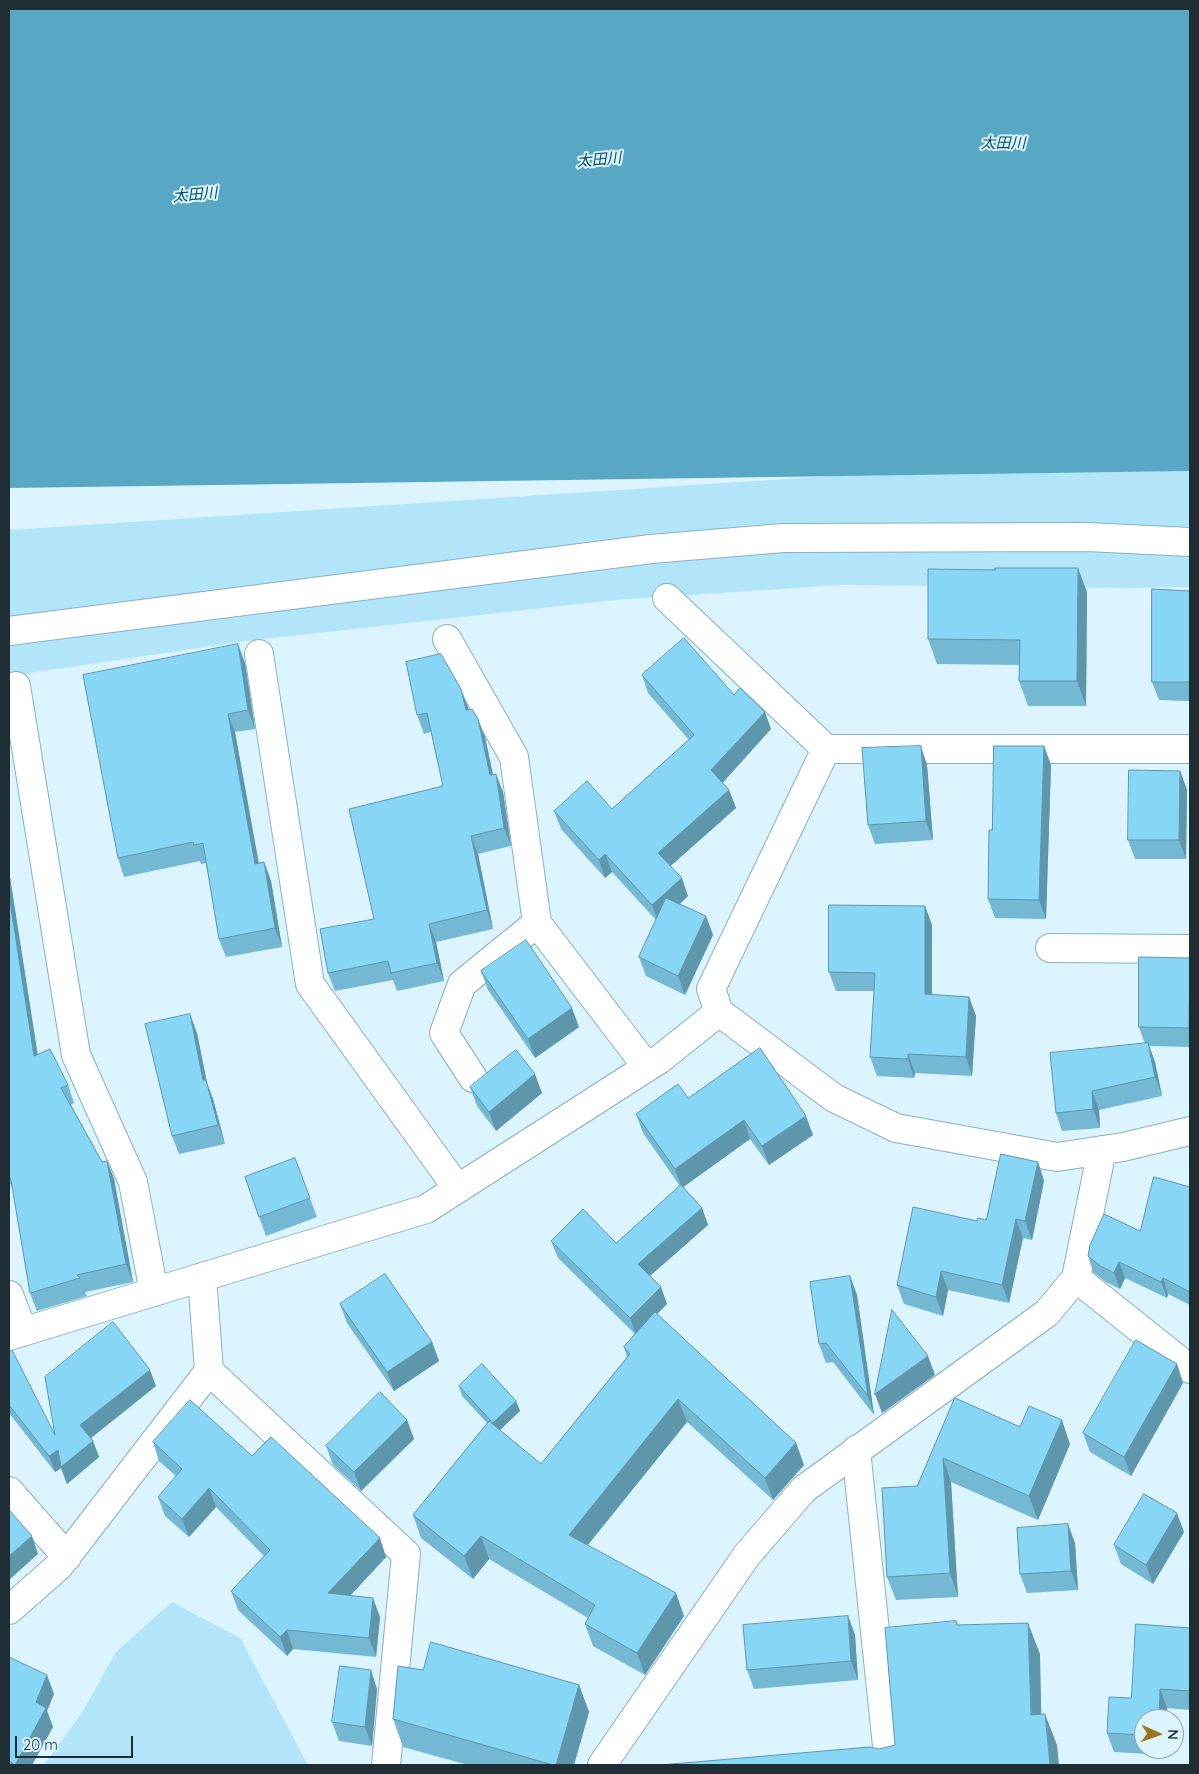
<!DOCTYPE html>
<html>
<head>
<meta charset="utf-8">
<style>
	body { margin:0 }
	#map { position:relative; width:1199px; height:1774px; overflow:hidden; background:#dcf4fe; font-family:Quicksand,sans-serif }
	canvas { display:block }
	.frame { position:absolute; inset:0; border:10px solid #1e2e34; pointer-events:none }
	.north { position:absolute; left:1134px; top:1709px; width:50px; height:50px; box-sizing:border-box; background:#dcf4fe; border:1px solid #90a5ad; border-radius:50%; rotate:92deg; font-size:14px; font-weight:700; line-height:20px; text-align:center; color:#1e2e34 }
	.north::after { content:''; display:block; margin:auto; width:18px; height:22px; background:#9b7420; clip-path:polygon(50% 0,100% 100%,50% 72%,0 100%) }
	.scale { position:absolute; left:15px; top:1736px; width:118px; height:22px; box-sizing:border-box; border:2px solid #1e2e34; border-top:0; padding-left:6px; font-size:15px; line-height:18px; white-space:nowrap; color:#1e2e34; -webkit-text-stroke:4px #dcf4fe; paint-order:stroke }
</style>
</head>
<body>
<div id="map">
<canvas width="1199" height="1774"></canvas>
<div class="frame"></div>
<div class="north">N</div>
<div class="scale">20 m</div>
</div>
<script>
const c = document.querySelector('canvas').getContext('2d');
c.lineJoin = 'round';
function fillPath(path, color) {
  c.fillStyle = color;
  c.fill(path, 'evenodd');
}
function trace(path, color, width, dash) {
  c.strokeStyle = color;
  c.lineWidth = width;
  c.lineCap = dash ? 'butt' : 'round';
  c.setLineDash(dash || []);
  c.stroke(path);
}
function label(font, color, halo, rows, align = 'center') {
  c.font = font + ' Quicksand,"Noto Sans JP",sans-serif';
  c.lineWidth = 4;
  c.setLineDash([]);
  c.textBaseline = 'middle';
  c.strokeStyle = halo;
  c.fillStyle = color;
  for (const [text, x, y, turn = 0] of rows) {
    c.save();
    c.translate(x, y);
    c.rotate((+turn || 0) * Math.PI / 180);
    c.textAlign = isNaN(turn) ? turn : align;
    if (halo) c.strokeText(text, 0, 0);
    c.fillText(text, 0, 0);
    c.restore();
  }
}
const green = new Path2D(`
	M1190,471V587L1132,588L840,585L615,600L246,641L9,676V530L831,476Z
	M172,1602L240,1638L308,1765H44L82,1713L116,1652Z`);
const water = new Path2D(`
	M9,9H1190V471L9,488Z`);
const minor = new Path2D(`
	M667,598L826,749H1190
	M9,631L651,549L783,538L1087,537L1190,542
	M447,639L514,757L537,923L647,1067
	M259,654L310,984L458,1189
	M16,686L76,1055L133,1182L154,1292
	M826,749L711,989L719,1012L834,1098L896,1128L1057,1157L1123,1147L1190,1131
	M1050,948L1190,949
	M473,1078L444,1033L462,984L537,923
	M1076,1278L1190,1369
	M9,1295L23,1332
	M9,1336L426,1209L660,1059L719,1012
	M209,1371L406,1554L386,1765
	M856,1450L889,1765
	M9,1491L67,1557
	M9,1610L59,1566L209,1371L202,1277
	M602,1765L747,1555L804,1489L1047,1313L1076,1278L1102,1150`);
const wall = new Path2D(`
	M1190,591V701L1159,700L1152,682Z
	M1087,592L1086,706H1028L1019,681L1020,665L937,664L928,639Z
	M245,663L255,729L235,732L259,863L264,862L271,881L282,947L226,957L219,939L206,863L201,864L200,861L124,877L118,858Z
	M642,675L734,695L771,729L722,782L729,790L736,808L670,866L688,896L680,904L706,916L713,935L685,995L646,976L639,957L656,920L612,872L605,878L561,829L554,811L612,809L689,740L648,693Z
	M461,689L468,710L478,719L485,737L493,775L503,792L511,846L478,854L493,929L436,942L444,981L397,991L393,980L335,991L328,973L374,919L443,786L431,732L424,734L417,715Z
	M1044,746L1051,765L1046,919L995,918L988,899Z
	M927,765L933,840L875,844L868,825Z
	M1180,771L1187,790L1186,859H1135L1128,840Z
	M9,871L37,1055L68,1085L74,1103L71,1105L102,1162L107,1161L114,1179L133,1282L85,1292L87,1296L37,1311L30,1293L13,1189L9,1182Z
	M925,906L932,925V995L969,997L976,1016L972,1076L915,1073L914,1078L877,1076L870,1057L874,991H836L829,972Z
	M1190,959V1047L1149,1046L1155,1062L1162,1096L1099,1110L1100,1128L1062,1131L1056,1113L1145,1044L1139,1027Z
	M481,971L579,1027L535,1058L488,990Z
	M197,1033L207,1083L213,1099L225,1144L179,1154L172,1136Z
	M470,1087L542,1093L496,1131L477,1106Z
	M688,1098L813,1135L769,1165L750,1139L683,1187L702,1208L708,1225L650,1276L667,1304L657,1314L796,1443L804,1465L773,1500L687,1422L588,1545L684,1616L645,1675L593,1646L585,1624L588,1618L489,1559L473,1579L421,1538L413,1515L487,1423L462,1396L459,1386L516,1401L520,1411L499,1430L541,1464L627,1357L624,1347L635,1334L558,1258L551,1241L616,1243L680,1186L643,1133L636,1114Z
	M295,1158L317,1217L266,1236L245,1177Z
	M1038,1162L1044,1181L1032,1240L1023,1238L1009,1303L948,1290L943,1316L904,1304L897,1285L977,1221L986,1220Z
	M1190,1187V1305L1168,1294L1167,1298L1125,1278L1120,1289L1106,1282L1093,1272L1088,1256L1140,1231Z
	M850,1276L857,1295L874,1415L833,1362L826,1363L819,1344Z
	M340,1304L432,1342L439,1361L394,1391L347,1323Z
	M9,1352L55,1435L156,1386L91,1438L93,1441L99,1457L67,1484L61,1468L55,1472L9,1413Z
	M1177,1364L1183,1383L1131,1476L1090,1452L1083,1433Z
	M955,1398L1020,1427L1070,1444L1038,1520L951,1482L958,1597L896,1600L887,1577L917,1486Z
	M407,1420L414,1439L361,1491L333,1465L326,1446Z
	M153,1442L252,1456L386,1557L350,1596L380,1617L376,1657L293,1649L287,1656L238,1610L231,1591L264,1556L216,1507L189,1537L165,1516L158,1497L176,1476L159,1461Z
	M1184,1532L1153,1584L1121,1564L1114,1545Z
	M1075,1543L1078,1590L1027,1593L1020,1574Z
	M848,1616L855,1635L858,1680L754,1689L747,1670Z
	M1190,1628V1710L1167,1708V1719H1144V1749H1166V1755L1114,1752L1107,1733L1131,1698Z
	M9,1657L54,1694L47,1711L53,1727L32,1765H9Z
	M423,1670L579,1685L589,1712L574,1765H468L403,1747L393,1719Z
	M377,1689L372,1746L339,1741L332,1722Z`);
const shadedWall = new Path2D(`
	M1078,568L1087,592L1086,706L1077,681Z
	M238,644L245,663L255,729L248,710Z
	M461,689L468,707L473,729L466,710Z
	M765,712L771,729L718,788L711,770Z
	M228,714L235,732L262,883L255,864Z
	M478,719L485,737L497,794L490,775Z
	M921,746L927,765L933,840L926,821Z
	M1044,746L1051,765L1046,919L1039,900Z
	M1180,771L1187,790L1186,859L1179,840Z
	M496,774L503,792L511,846L504,828Z
	M729,790L736,808L665,871L658,853Z
	M471,836L478,854L493,929L487,910Z
	M605,854L612,872L605,878L599,860Z
	M264,862L271,881L282,947L275,928Z
	M9,871L41,1075L34,1056L9,895Z
	M682,878L688,896L659,923L652,905Z
	M925,906L932,925V1013L925,994Z
	M706,916L713,935L685,995L678,976Z
	M429,924L436,942L444,981L437,963Z
	M1190,959V1032L1189,1028Z
	M969,997L976,1016L972,1076L966,1057Z
	M572,1008L579,1027L535,1058L528,1039Z
	M190,1014L197,1033L207,1083L213,1099L225,1144L203,1080Z
	M1148,1043L1155,1062L1162,1096L1155,1077Z
	M908,1054L915,1073L914,1078L908,1059Z
	M535,1074L542,1093L496,1131L489,1112Z
	M1092,1091L1099,1110L1100,1128L1093,1109Z
	M806,1116L813,1135L769,1165L762,1146Z
	M744,1120L750,1139L682,1188L675,1169Z
	M107,1161L114,1179L133,1282L126,1264Z
	M1038,1162L1044,1181L1032,1240L1025,1221Z
	M702,1208L708,1225L644,1281L638,1264Z
	M1016,1219L1023,1238L1009,1303L1002,1285Z
	M1119,1262L1125,1278L1120,1289L1114,1273Z
	M941,1271L948,1290L943,1316L936,1297Z
	M850,1276L857,1295L874,1415L868,1396Z
	M1163,1278L1168,1294L1167,1298L1161,1282Z
	M661,1287L667,1304L636,1335L630,1318Z
	M432,1342L439,1361L394,1391L387,1372Z
	M928,1356L935,1375L882,1413L875,1394Z
	M1177,1364L1183,1383L1131,1476L1124,1457Z
	M150,1370L156,1386L86,1442L80,1425Z
	M678,1399L687,1422L577,1558L569,1535Z
	M516,1401L520,1411L497,1433L493,1423Z
	M407,1420L414,1439L361,1491L354,1472Z
	M1062,1420L1070,1444L1038,1520L1029,1496Z
	M93,1441L99,1457L67,1484L61,1468L55,1472L49,1456L58,1450Z
	M796,1443L804,1465L773,1500L765,1478Z
	M943,1458L951,1482L958,1597L950,1573Z
	M209,1488L216,1507L189,1537L182,1519Z
	M1177,1513L1184,1532L1153,1584L1146,1565Z
	M1068,1524L1075,1543L1078,1590L1071,1571Z
	M32,1536L38,1554L9,1580V1556Z
	M481,1536L489,1559L473,1579L464,1556Z
	M380,1538L386,1557L335,1612L328,1593Z
	M676,1593L684,1616L645,1675L637,1653Z
	M373,1598L380,1617L376,1657L369,1638Z
	M848,1616L855,1635L858,1680L851,1661Z
	M1028,1623L1040,1654L1042,1746L1031,1715Z
	M287,1630L293,1649L287,1656L280,1637Z
	M371,1670L377,1689L372,1746L365,1727Z
	M47,1675L54,1694L47,1711L53,1727L32,1765H15L36,1702Z
	M579,1685L589,1712L574,1765H556Z
	M1160,1689L1167,1708V1719H1159Z
	M1045,1714L1057,1745L1059,1765H1050Z`);
const building = new Path2D(`
	M995,568H1078L1077,681H1019L1020,640L928,639V569L995,570Z
	M1152,589L1190,591V682H1152Z
	M684,638L734,695L740,688L765,712L711,770L729,790L658,853L682,878L652,905L605,854L599,860L554,811L587,781L612,809L694,735L642,675Z
	M238,644L248,710L228,714L255,864L264,862L275,928L219,939L203,843L194,845L193,842L118,858L83,675Z
	M441,654L461,689L466,710L472,709L478,719L490,775L496,774L504,828L471,836L487,910L429,924L437,963L391,973L388,961L328,973L320,929L374,919L349,809L443,786L427,713L417,715L406,662Z
	M921,746L926,821L868,825L862,748Z
	M994,746H1044L1039,900L988,899L989,830H992Z
	M1129,770L1180,771L1179,840H1128Z
	M9,895L34,1056L50,1049L68,1085L61,1088L102,1162L107,1161L126,1264L77,1275L80,1278L30,1293L11,1180L9,1176Z
	M666,898L706,916L678,976L639,957Z
	M829,905L925,906V994L969,997L966,1057L908,1054V1059L870,1057L875,973L829,972Z
	M526,940L572,1008L528,1039L481,971Z
	M1139,957L1190,958L1189,1028L1139,1027Z
	M190,1014L203,1080H206L218,1125L172,1136L145,1024Z
	M1148,1043L1155,1077L1092,1091L1093,1109L1056,1113L1050,1053Z
	M760,1048L806,1116L762,1146L744,1120L675,1169L636,1114L678,1084L688,1098Z
	M516,1050L535,1074L489,1112L470,1087Z
	M1001,1154L1038,1162L1025,1221L1016,1219L1002,1285L941,1271L936,1297L897,1285L913,1207L977,1221L978,1218L986,1220Z
	M295,1158L310,1198L259,1217L245,1177Z
	M1154,1177L1190,1187V1292L1163,1278L1161,1282L1119,1262L1114,1273L1100,1266L1088,1256L1090,1245L1104,1214L1140,1231Z
	M681,1185L702,1208L638,1264L661,1287L630,1318L551,1241L583,1209L616,1243Z
	M385,1274L432,1342L387,1372L340,1304Z
	M850,1276L868,1396L826,1343L819,1344L810,1282Z
	M892,1310L928,1356L875,1394Z
	M655,1312L796,1443L765,1478L678,1399L569,1535L676,1593L637,1653L585,1624L595,1605L481,1536L464,1556L413,1515L489,1421L541,1464L630,1354L624,1347Z
	M113,1322L150,1370L80,1425L93,1441L61,1467L58,1450L49,1456L9,1405V1352L12,1350L55,1435L45,1377Z
	M1136,1340L1177,1364L1124,1457L1083,1433Z
	M482,1364L516,1401L493,1423L459,1386Z
	M380,1392L407,1420L354,1472L326,1446Z
	M955,1398L1020,1427L1029,1406L1062,1420L1029,1496L943,1458L950,1573L887,1577L882,1488L917,1486Z
	M190,1400L252,1456L271,1437L380,1538L328,1593L373,1598L369,1638L287,1630L280,1637L231,1591L270,1550L209,1488L182,1519L158,1497L182,1469L153,1442Z
	M1144,1494L1177,1513L1146,1565L1114,1545Z
	M9,1510L32,1536L9,1556Z
	M1068,1524L1071,1571L1020,1574L1017,1528Z
	M848,1616L851,1661L747,1670L743,1625Z
	M956,1621L957,1625L1028,1623L1031,1715L1045,1714L1050,1765H660L870,1747L879,1749L895,1745L885,1628Z
	M1136,1624L1190,1628V1691L1160,1689L1159,1719H1144V1735L1107,1733L1109,1697L1131,1698Z
	M431,1642L579,1685L556,1765H553L393,1719L398,1666L423,1670Z
	M9,1657L47,1675L36,1702L46,1708L15,1765L9,1761Z
	M340,1666L371,1670L365,1727L332,1722Z`);
const waterNames = [
	["太田川",1003,143],
	["太田川",599,160,-5],
	["太田川",195,195,-5]
];
fillPath(green, '#b2e5fa');
fillPath(water, '#58a7c5');
trace(minor, '#89b0c0', 30);
trace(minor, '#fff', 28);
fillPath(wall, '#74b8d4');
fillPath(shadedWall, '#5e96ac');
fillPath(building, '#87d6f6');
trace(building, '#5e96ac', 1);
label('italic 15px', '#044c61', '#dcf4fe', waterNames);
</script>
</body>
</html>
